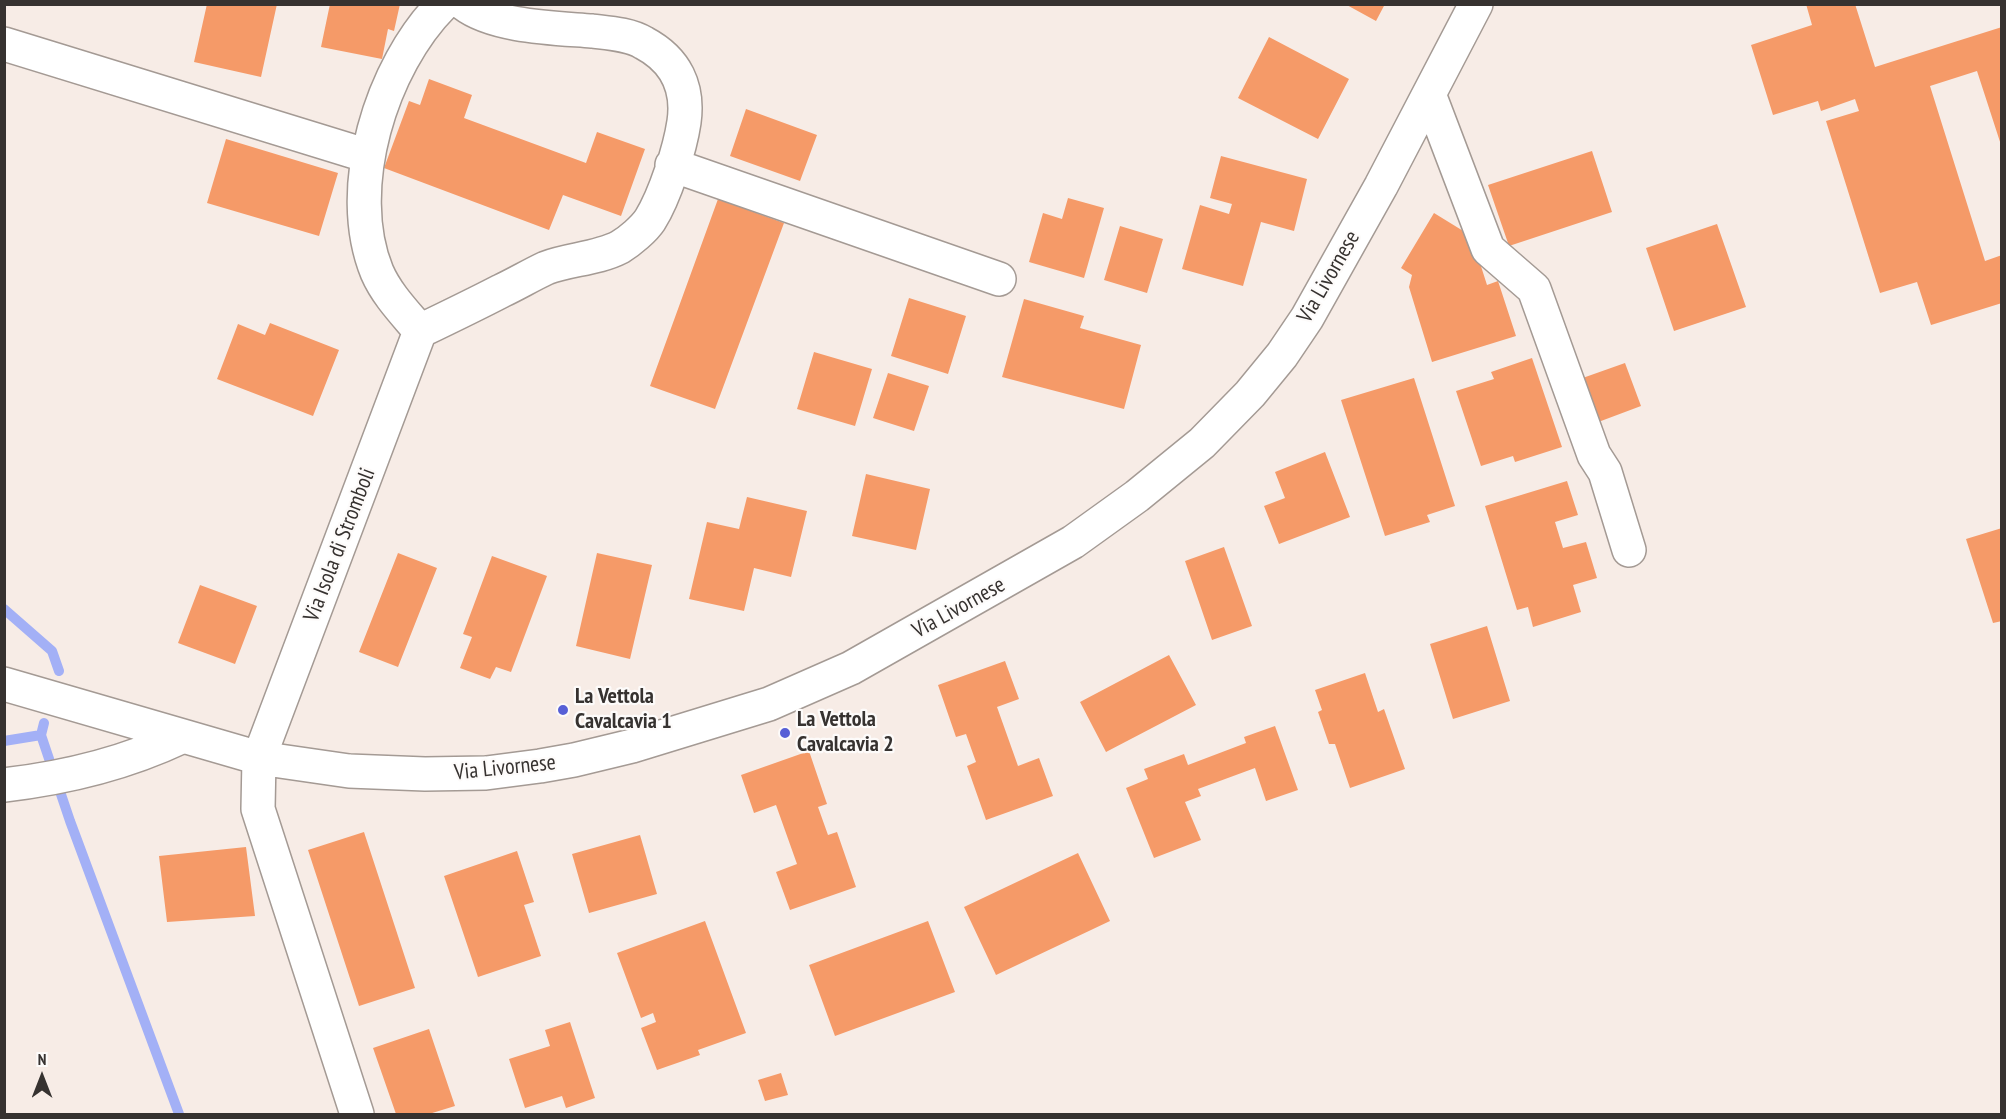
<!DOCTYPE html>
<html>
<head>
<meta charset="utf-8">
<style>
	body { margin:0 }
	#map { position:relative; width:2006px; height:1119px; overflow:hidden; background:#f7ece6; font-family:"PT Sans Narrow",sans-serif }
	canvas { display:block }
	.frame { position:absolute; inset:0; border:6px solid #363230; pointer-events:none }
	.north { position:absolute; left:12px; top:1047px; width:60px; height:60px; -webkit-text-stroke:4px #fdfbfa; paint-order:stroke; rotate:0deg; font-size:16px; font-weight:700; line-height:24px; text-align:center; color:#363230 }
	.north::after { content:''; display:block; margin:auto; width:21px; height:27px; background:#363230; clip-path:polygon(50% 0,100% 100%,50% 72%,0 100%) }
</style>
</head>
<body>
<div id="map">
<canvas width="2006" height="1119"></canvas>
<div class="frame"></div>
<div class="north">N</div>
</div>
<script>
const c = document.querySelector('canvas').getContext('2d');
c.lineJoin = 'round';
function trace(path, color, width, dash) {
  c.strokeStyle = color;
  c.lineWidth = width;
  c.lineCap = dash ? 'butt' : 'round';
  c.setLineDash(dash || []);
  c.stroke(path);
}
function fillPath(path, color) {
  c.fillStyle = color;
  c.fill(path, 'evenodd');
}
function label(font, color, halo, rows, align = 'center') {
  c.font = font + ' "PT Sans Narrow",sans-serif';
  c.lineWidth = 4.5;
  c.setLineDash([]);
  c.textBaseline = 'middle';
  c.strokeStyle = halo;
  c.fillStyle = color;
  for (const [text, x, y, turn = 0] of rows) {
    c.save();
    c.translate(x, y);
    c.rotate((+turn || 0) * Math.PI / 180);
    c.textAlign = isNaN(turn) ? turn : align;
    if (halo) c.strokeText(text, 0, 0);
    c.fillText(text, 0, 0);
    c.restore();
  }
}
const stream = new Path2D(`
	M4,609L52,651L59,671
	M44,723L41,735L70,821L179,1114
	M4,741L41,735`);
const building = new Path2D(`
	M207,4H277L261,77L194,62Z
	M330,4H400L394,31L388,29L382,59L321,47Z
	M1345,4H1385L1376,21Z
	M1806,4H1855L1875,67L2002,27V148L1977,71L1930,86L1985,261L2002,255V303L1931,325L1917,282L1880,293L1826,121L1859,111L1855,99L1821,111L1818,101L1773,115L1751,45L1812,25Z
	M1269,37L1349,79L1318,139L1238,98Z
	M429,79L472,95L464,118L586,163L597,132L645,149L621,216L563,195L549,230L384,168L409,101L420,105Z
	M746,109L817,135L800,181L730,156Z
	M226,139L338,173L319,236L207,203Z
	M1592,151L1612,212L1509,246L1488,185Z
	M1221,156L1307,179L1294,231L1261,222L1243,286L1182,269L1200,205L1229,214L1232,204L1210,198Z
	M1068,198L1104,208L1084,278L1029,262L1043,213L1062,219Z
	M718,199L784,223L715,409L650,386Z
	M1434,213L1473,237L1476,249L1472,255L1479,260L1487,285L1498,281L1516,336L1432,362L1409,287L1412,275L1401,268Z
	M1717,224L1746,307L1674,331L1646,248Z
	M1120,226L1163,239L1147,293L1104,280Z
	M909,298L966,316L948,374L891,356Z
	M1024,299L1084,316L1080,328L1141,345L1124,409L1002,377Z
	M270,323L339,350L313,416L217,379L238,324L265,335Z
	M814,352L872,369L855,426L797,409Z
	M1532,358L1562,447L1515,462L1513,456L1481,466L1456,391L1494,379L1491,372Z
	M1625,363L1641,406L1593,424L1577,380Z
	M888,373L929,386L914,431L873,418Z
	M1414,378L1455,506L1427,515L1430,522L1385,536L1341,400Z
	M1325,452L1350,517L1279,544L1264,506L1285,498L1275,472Z
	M866,474L930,489L916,550L852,536Z
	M1567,481L1578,515L1555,522L1563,548L1586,542L1597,578L1573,585L1581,612L1533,627L1528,607L1517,610L1485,506Z
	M747,497L807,511L791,577L754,568L744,611L689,599L707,522L739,529Z
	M2002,528V621L1993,623L1966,539Z
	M1224,547L1252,626L1212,640L1185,561Z
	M398,553L437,568L398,667L359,652Z
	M597,553L652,565L630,659L576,646Z
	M492,556L547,576L511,672L496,667L490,679L460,668L472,637L463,634Z
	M200,585L257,606L235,664L178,643Z
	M1487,626L1510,701L1453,719L1430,644Z
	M1169,655L1196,705L1106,752L1080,702Z
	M1005,661L1019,699L997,707L1018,766L1039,758L1053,796L986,820L967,766L976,762L966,734L956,737L938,685Z
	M1365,673L1378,712L1384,709L1405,769L1350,788L1335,744H1329L1318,712L1322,710L1315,690Z
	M1275,726L1298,790L1266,801L1255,768L1198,789L1201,796L1185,802L1201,840L1154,858L1126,788L1148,779L1144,769L1184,754L1188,765L1246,743L1244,737Z
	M809,751L827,804L818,807L828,835L837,832L856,887L790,910L776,872L797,864L776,805L754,813L741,775Z
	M364,832L415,988L359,1006L308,850Z
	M640,835L657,894L589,913L572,854Z
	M246,847L255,916L167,922L159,856Z
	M517,851L534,902L524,905L541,956L478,977L444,876Z
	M1078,853L1110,921L996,975L964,907Z
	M705,921L746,1033L698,1050L700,1055L657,1070L641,1028L656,1022L653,1013L641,1018L617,953Z
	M928,921L955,992L835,1036L809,965Z
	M570,1022L595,1098L566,1108L562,1096L525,1108L509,1059L550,1046L545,1030Z
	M429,1029L455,1106L429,1114H396L373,1048Z
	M781,1073L788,1095L765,1101L758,1080Z`);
const minor = new Path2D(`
	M4,44L368,156
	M1429,94L1488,249L1534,289L1594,455L1605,472L1629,550
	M672,165L999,279
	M420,331C405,313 387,295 377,272C343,189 381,66 443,4
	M4,684L259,758L349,771L425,774L486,773L540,766L574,760L632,746L769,704L851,668L1073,542L1137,496L1202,443L1250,394L1282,355L1307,318L1381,186L1476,4
	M4,785C65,778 126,763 181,737
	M357,1114L258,809L259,758L420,331C447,318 474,305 501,291C516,284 531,275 546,268C569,259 597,259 620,247C630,241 644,229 650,220C665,196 680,149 684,122C689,87 676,60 644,43C629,34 608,33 592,31C555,28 494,27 464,4`);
const markers = [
	[563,710,6,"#575fd6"],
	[785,733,6,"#575fd6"]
];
const streetNames = [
	["Via Livornese",1329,277,-60],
	["Via Isola di Stromboli",340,545,-69],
	["Via Livornese",959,608,-29],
	["Via Livornese",505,768,-6]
];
const poiNames = [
	["La Vettola",575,697],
	["Cavalcavia 1",575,722],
	["La Vettola",797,720],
	["Cavalcavia 2",797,745]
];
trace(stream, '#a3b0f6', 10);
fillPath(building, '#f59a68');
trace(minor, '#a49a94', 36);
trace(minor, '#fff', 33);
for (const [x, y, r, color] of markers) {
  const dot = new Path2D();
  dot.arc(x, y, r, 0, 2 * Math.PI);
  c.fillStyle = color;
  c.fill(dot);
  trace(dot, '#fdfbfa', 2);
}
label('22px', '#363230', '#fdfbfa', streetNames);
label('bold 22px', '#363230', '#fdfbfa', poiNames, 'left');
</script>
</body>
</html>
